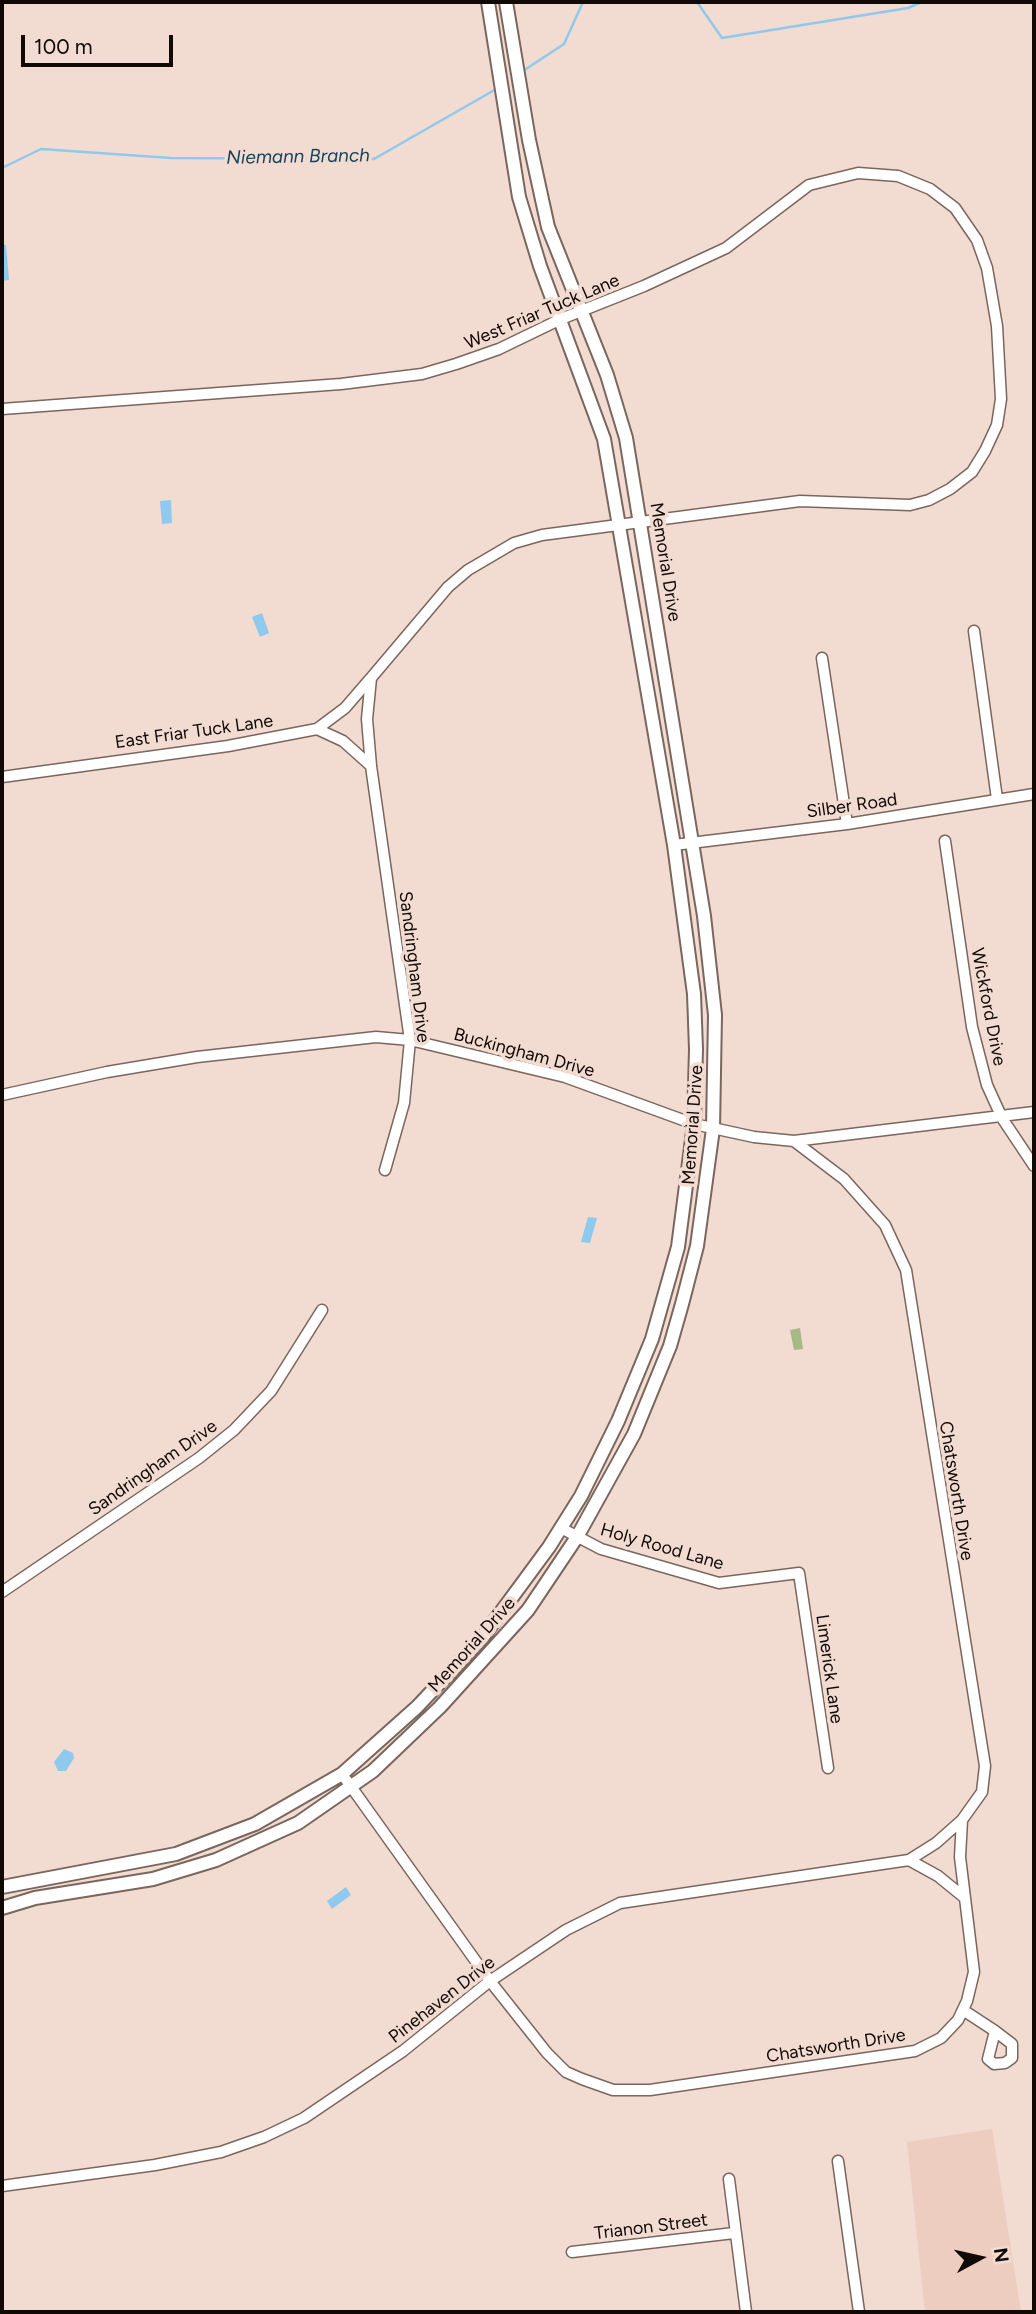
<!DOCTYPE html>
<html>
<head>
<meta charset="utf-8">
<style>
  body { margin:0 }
  #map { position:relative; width:1036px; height:2314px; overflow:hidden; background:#f2dbd0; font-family:Figtree,sans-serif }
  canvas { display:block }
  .frame { position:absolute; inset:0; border:4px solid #110906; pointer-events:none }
  .north { position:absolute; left:945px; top:2223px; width:70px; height:70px; -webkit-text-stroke:5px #f2dbd0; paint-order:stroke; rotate:82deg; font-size:19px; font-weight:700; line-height:28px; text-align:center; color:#110906 }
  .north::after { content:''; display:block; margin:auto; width:24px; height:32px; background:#110906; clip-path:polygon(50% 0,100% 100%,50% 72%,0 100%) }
  .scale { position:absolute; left:21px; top:35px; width:152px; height:32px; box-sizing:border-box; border:4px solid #110906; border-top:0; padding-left:9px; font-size:21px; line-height:24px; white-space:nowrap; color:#110906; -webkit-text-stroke:5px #f2dbd0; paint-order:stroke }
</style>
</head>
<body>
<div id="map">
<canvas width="1036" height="2314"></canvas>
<div class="frame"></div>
<div class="north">N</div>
<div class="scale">100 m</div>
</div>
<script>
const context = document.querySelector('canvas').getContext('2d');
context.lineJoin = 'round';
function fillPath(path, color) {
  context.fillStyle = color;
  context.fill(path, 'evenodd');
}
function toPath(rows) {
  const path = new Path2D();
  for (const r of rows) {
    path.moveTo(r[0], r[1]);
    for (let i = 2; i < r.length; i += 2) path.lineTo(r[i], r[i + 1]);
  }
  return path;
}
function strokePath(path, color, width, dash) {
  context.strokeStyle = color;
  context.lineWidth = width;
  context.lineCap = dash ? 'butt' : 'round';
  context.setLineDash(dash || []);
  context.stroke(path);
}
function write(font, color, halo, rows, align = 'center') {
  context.font = font + ' Figtree,sans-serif';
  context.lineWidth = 7;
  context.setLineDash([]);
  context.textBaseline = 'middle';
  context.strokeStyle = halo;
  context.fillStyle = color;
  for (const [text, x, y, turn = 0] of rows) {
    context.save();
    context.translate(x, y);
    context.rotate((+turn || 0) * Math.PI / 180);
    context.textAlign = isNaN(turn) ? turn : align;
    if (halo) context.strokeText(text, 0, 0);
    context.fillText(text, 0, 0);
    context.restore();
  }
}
const built = toPath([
  [992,2129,1021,2312,925,2312,907,2142]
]);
const green = toPath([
  [800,1328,803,1349,794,1350,790,1330]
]);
const water = toPath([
  [2,245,6,245,9,280,2,281],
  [171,500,172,523,162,524,160,501],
  [262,613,269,633,260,637,252,617],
  [588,1217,597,1218,590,1243,581,1242],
  [64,1749,73,1753,74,1758,66,1771,58,1771,54,1762],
  [346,1887,351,1895,332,1909,327,1901]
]);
const stream = toPath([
  [697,2,722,38,908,8,922,2],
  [523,71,564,44,583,2],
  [2,168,41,149,171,158,374,159,498,88]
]);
const minor = toPath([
  [2,409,341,384,422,374,456,364,499,349,561,319,644,286,726,248,809,185,858,173,898,176,930,189,955,208,977,240,987,268,997,326,1001,399,997,425,985,451,972,472,950,489,929,500,910,505,800,501,542,535,514,543,468,570,448,587,371,678,367,719,371,766,410,1040,404,1103,385,1170],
  [974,631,997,799],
  [822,658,847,824],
  [317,729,343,741,371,766],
  [2,777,228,746,317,729,345,708,370,679],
  [945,841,972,1027,987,1085,1002,1118,1034,1166],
  [674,845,847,824,1034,794],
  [2,1095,107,1072,197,1057,376,1037,410,1040,565,1077,694,1124,754,1137,794,1141,1034,1112],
  [561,1528,601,1549,719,1583,799,1573,828,1768],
  [2,1592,199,1458,234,1430,271,1391,322,1310],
  [342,1774,490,1981,547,2053,566,2072,582,2079,613,2090,650,2090,915,2051,941,2038,958,2020,967,2001,974,1972,960,1857,962,1820,982,1792,985,1766,906,1270,885,1225,844,1179,794,1141],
  [909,1860,938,1876,965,1898],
  [963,2010,995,2031,1012,2044,1012,2058,1005,2063,994,2064,988,2059,995,2031],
  [838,2161,859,2312],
  [729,2179,746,2312],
  [2,2186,155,2165,221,2152,264,2137,304,2118,403,2051,490,1981,566,1930,620,1903,909,1860,936,1843,962,1820],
  [572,2252,734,2233]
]);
const major = toPath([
  [2,1887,176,1854,255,1824,342,1774,417,1707,482,1638,549,1547,581,1496,618,1421,652,1339,678,1247,694,1124,696,1049,694,994,674,845,604,439,540,266,519,197,488,2],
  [2,1908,35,1898,153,1879,216,1860,298,1823,373,1771,440,1707,528,1610,577,1537,634,1434,670,1346,682,1304,697,1246,713,1129,715,1015,704,916,626,438,607,375,548,227,529,140,506,2]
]);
const streetNames = [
  ["West Friar Tuck Lane",542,312,-23],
  ["Memorial Drive",665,562,81],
  ["East Friar Tuck Lane",194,732,-8],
  ["Silber Road",852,806,-8],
  ["Sandringham Drive",414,967,83],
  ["Wickford Drive",988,1007,79],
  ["Buckingham Drive",524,1053,15],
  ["Memorial Drive",693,1125,-86],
  ["Sandringham Drive",153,1468,-35],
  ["Chatsworth Drive",956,1491,81],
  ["Holy Rood Lane",662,1547,16],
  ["Memorial Drive",472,1645,-48],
  ["Limerick Lane",829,1669,82],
  ["Pinehaven Drive",442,2000,-38],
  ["Chatsworth Drive",836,2046,-9],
  ["Trianon Street",651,2227,-7]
];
const waterNames = [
  ["Niemann Branch",298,157,-1]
];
fillPath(built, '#eccdbf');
fillPath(green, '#a6ba88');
fillPath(water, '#8fc9ed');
strokePath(stream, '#8fc9ed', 2.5);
strokePath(minor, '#7a665d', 13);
strokePath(major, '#7a665d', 16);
strokePath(minor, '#fff', 10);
strokePath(major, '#fff', 12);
write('18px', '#110906', '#f2dbd0', streetNames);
write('italic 19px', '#14435c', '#f2dbd0', waterNames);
</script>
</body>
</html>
